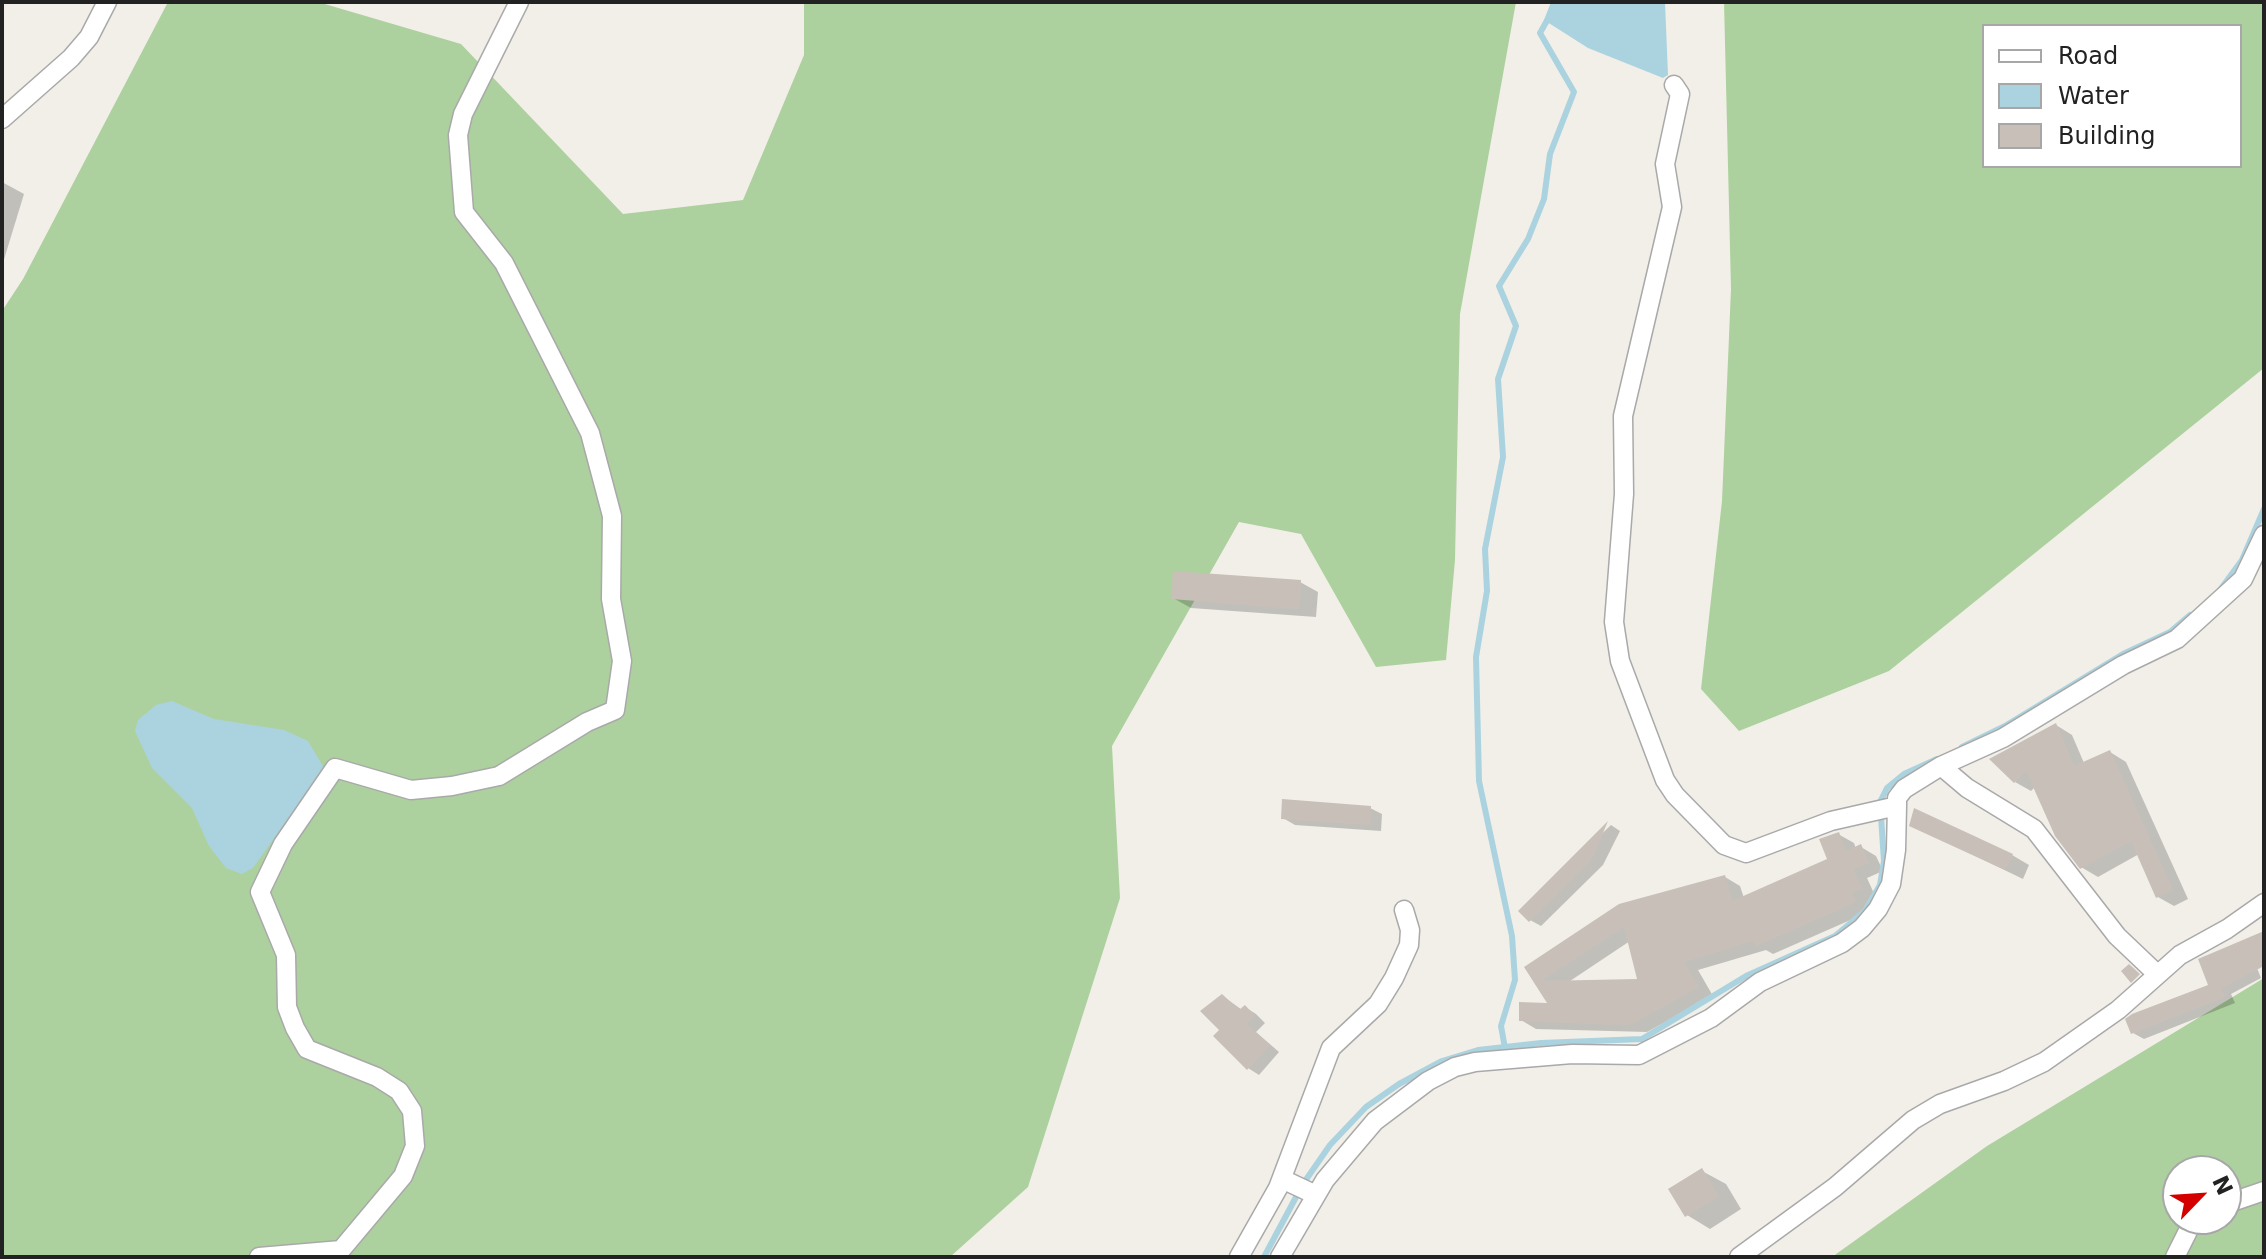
<!DOCTYPE html>
<html>
<head>
<meta charset="utf-8">
<style>
  body { margin:0 }
  #map { position:relative; width:2266px; height:1259px; overflow:hidden; background:#f2efe9; font-family:"DejaVu Sans",sans-serif }
  canvas { display:block }
  .frame { position:absolute; inset:0; border:4px solid #222; pointer-events:none }
  .legend { position:absolute; left:1982px; top:24px; width:260px; height:144px; box-sizing:border-box; background:#fff; border:2px solid #a7a7a7; margin:0; padding:10px 14px; list-style:none; font-size:24px; color:#222 }
  .legend li { display:flex; align-items:center; gap:16px; height:40px }
  .legend b { width:40px; border:2px solid #a7a7a7 }
  .north { position:absolute; left:2162px; top:1155px; width:80px; height:80px; box-sizing:border-box; background:#fff; border:2px solid #a7a7a7; border-radius:50%; rotate:65deg; font-size:22px; font-weight:700; line-height:32px; text-align:center; color:#222 }
  .north::after { content:''; display:block; margin:auto; width:28px; height:36px; background:#d40000; clip-path:polygon(50% 0,100% 100%,50% 72%,0 100%) }
</style>
</head>
<body>
<div id="map">
<canvas width="2266" height="1259"></canvas>
<div class="frame"></div>
<ul class="legend">
<li><b style="height:10px;background:#fff"></b>Road</li>
<li><b style="height:22px;background:#aad3df"></b>Water</li>
<li><b style="height:22px;background:#c7bfb8"></b>Building</li>
</ul>
<div class="north">N</div>
</div>
<script>
const context = document.querySelector('canvas').getContext('2d');
context.lineJoin = 'round';
function fillPath(path, color) {
  context.fillStyle = color;
  context.fill(path, 'evenodd');
}
function toPath(rows) {
  const path = new Path2D();
  for (const r of rows) {
    path.moveTo(r[0], r[1]);
    for (let i = 2; i < r.length; i += 2) path.lineTo(r[i], r[i + 1]);
  }
  return path;
}
function strokePath(path, color, width, dash) {
  context.strokeStyle = color;
  context.lineWidth = width;
  context.lineCap = dash ? 'butt' : 'round';
  context.setLineDash(dash || []);
  context.stroke(path);
}
const forest = toPath([
  [168,2,318,2,461,44,623,214,743,200,804,55,804,2,1516,2,1460,314,1455,560,1446,660,1376,667,1301,534,1239,522,1112,746,1120,898,1028,1187,950,1257,2,1257,2,311,23,279],
  [1724,2,2264,2,2264,368,1889,671,1739,731,1701,689,1722,501,1731,289],
  [1984,26,2240,26,2240,166,1984,166],
  [2264,978,2264,1257,1832,1257,1987,1146],
  [2178,1171,2226,1171,2226,1219,2178,1219]
]);
const water = toPath([
  [1551,2,1665,2,1668,75,1663,78,1588,48,1544,20],
  [172,701,214,719,284,730,308,741,324,768,253,868,242,874,226,868,209,846,192,808,152,768,135,731,138,720,156,705]
]);
const shadow = toPath([
  [2,182,24,194,2,266],
  [1300,582,1318,592,1316,617,1191,608,1173,598],
  [2056,725,2072,735,2084,763,2110,752,2126,762,2188,899,2174,906,2158,897,2139,854,2098,877,2081,867,2035,787,2031,791,2015,782],
  [1370,808,1382,814,1381,831,1295,825,1283,818],
  [1611,825,1620,831,1603,865,1541,926,1530,920,1521,911],
  [1911,825,2012,855,2029,865,2023,879],
  [1838,834,1854,843,1856,849,1861,847,1876,856,1883,871,1867,878,1876,898,1867,902,1871,911,1773,954,1766,950,1698,970,1713,996,1647,1032,1536,1029,1521,1020,1551,1005,1527,967,1725,877,1740,886,1744,898,1830,860],
  [1630,941,1640,980,1567,983],
  [2264,932,2264,964,2257,968,2261,978,2231,994,2235,1003,2144,1039,2133,1033,2211,986],
  [1223,996,1242,1010,1245,1007,1256,1014,1265,1023,1256,1032,1279,1052,1259,1075,1248,1068,1222,1030],
  [1702,1171,1726,1184,1741,1209,1710,1229,1687,1215]
]);
const stream = toPath([
  [2220,590,2242,560,2264,509],
  [1962,747,2005,726,2123,654,2170,632,2190,615],
  [1505,1048,1501,1026,1515,980,1512,936,1479,781,1476,657,1487,591,1485,549,1503,457,1498,379,1516,326,1499,286,1528,239,1544,199,1550,154,1574,92,1540,33,1549,17],
  [1264,1257,1303,1184,1330,1145,1366,1107,1399,1084,1442,1061,1478,1050,1541,1043,1642,1039,1746,976,1835,936,1865,911,1880,885,1884,861,1880,802,1887,788,1904,774,1937,759]
]);
const building = toPath([
  [1173,571,1301,580,1299,609,1171,599],
  [2056,723,2074,766,2110,750,2173,890,2156,898,2131,841,2080,869,2055,836,2026,771,2014,783,1989,759],
  [1282,799,1371,806,1370,825,1281,819],
  [1914,808,2013,854,2005,870,1909,826],
  [1608,821,1592,859,1529,922,1518,911],
  [1839,832,1846,851,1861,844,1869,863,1853,869,1862,889,1852,893,1856,902,1756,946,1753,941,1684,962,1699,987,1630,1025,1519,1021,1519,1002,1547,1003,1524,967,1619,904,1725,875,1732,901,1827,859,1819,839],
  [1624,927,1637,979,1541,981],
  [2264,931,2264,966,2221,988,2225,997,2131,1034,2125,1019,2132,1014,2208,985,2198,959],
  [2129,964,2140,974,2131,983,2121,971],
  [1222,994,1239,1010,1245,1005,1255,1016,1246,1024,1270,1045,1247,1070,1213,1036,1219,1030,1200,1011],
  [1702,1168,1719,1196,1685,1217,1668,1189]
]);
const minor = toPath([
  [1674,85,1680,94,1665,164,1672,207,1623,416,1624,494,1614,622,1620,661,1665,780,1675,795,1724,845,1746,853,1831,821,1897,806,1897,798,1904,789,1941,766,2003,738,2123,665,2177,639,2243,579,2264,535],
  [2,119,71,58,89,37,107,2],
  [1941,766,1967,788,2034,829,2117,936,2157,974],
  [1282,1179,1316,1195],
  [2226,1204,2264,1191],
  [259,1257,341,1250,403,1176,415,1146,412,1111,399,1091,377,1077,307,1049,295,1028,287,1007,286,955,260,892,283,844,335,768,411,790,452,786,499,776,587,722,615,710,622,661,611,599,612,516,590,433,504,263,464,212,458,135,463,114,519,2],
  [1239,1257,1278,1188,1331,1048,1378,1004,1394,978,1409,945,1410,930,1404,910],
  [1280,1257,1325,1180,1358,1141,1375,1121,1428,1081,1455,1067,1475,1062,1572,1054,1639,1055,1711,1018,1760,982,1842,943,1862,928,1878,909,1891,884,1896,850,1897,806],
  [1739,1257,1835,1187,1913,1120,1940,1104,2004,1081,2044,1062,2118,1010,2180,955,2227,929,2264,903],
  [2175,1257,2189,1229,2200,1219]
]);
fillPath(forest, '#add19e');
fillPath(water, '#aad3df');
fillPath(shadow, '#0003');
strokePath(stream, '#aad3df', 6);
fillPath(building, '#c7bfb8');
strokePath(minor, '#a9a9a9', 21);
strokePath(minor, '#fff', 18);
</script>
</body>
</html>
